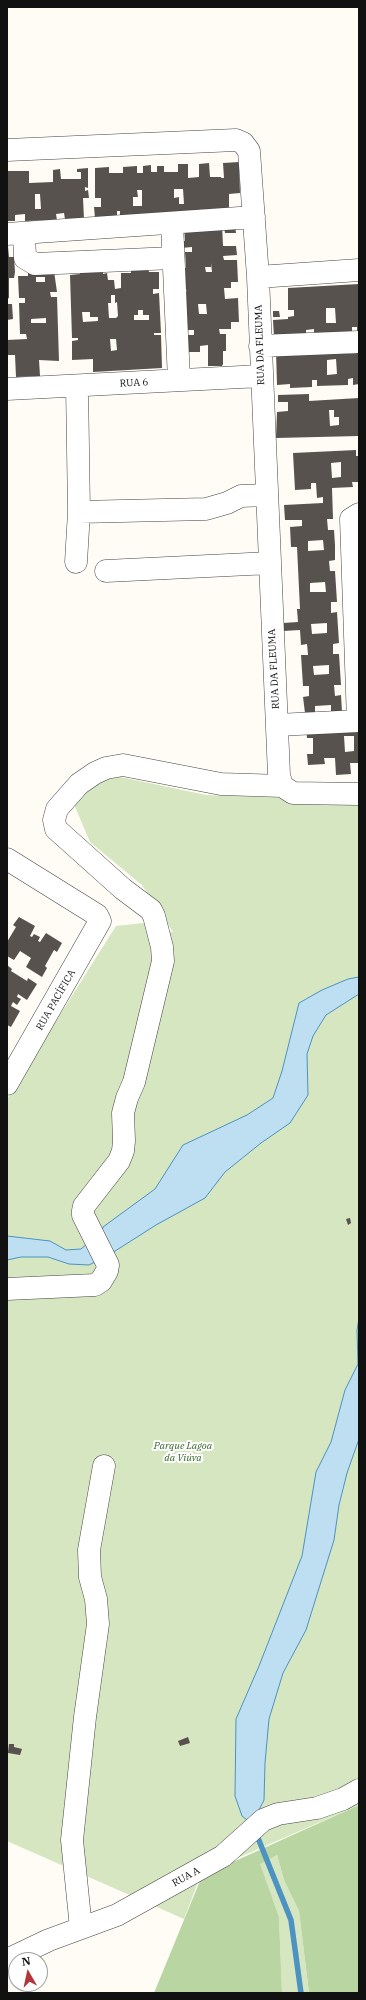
<!DOCTYPE html>
<html>
<head>
<meta charset="utf-8">
<style>
  body { margin:0 }
  #map { position:relative; width:366px; height:2000px; overflow:hidden; background:#fefcf5; font-family:"IBM Plex Serif",serif }
  canvas { display:block }
  .frame { position:absolute; inset:0; border:8px solid #111; pointer-events:none }
  .north { position:absolute; left:8px; top:1952px; width:40px; height:40px; box-sizing:border-box; background:#fff; border:1px solid #a0a0a0; border-radius:50%; rotate:351deg; font-size:11px; font-weight:700; line-height:16px; text-align:center; color:#111 }
  .north::after { content:''; display:block; margin:auto; width:14px; height:18px; background:#b4353c; clip-path:polygon(50% 0,100% 100%,50% 72%,0 100%) }
</style>
</head>
<body>
<div id="map">
<canvas width="366" height="2000"></canvas>
<div class="frame"></div>
<div class="north">N</div>
</div>
<script>
const context = document.querySelector('canvas').getContext('2d');
context.lineJoin = 'round';
function fillPath(path, color) {
  context.fillStyle = color;
  context.fill(path, 'evenodd');
}
function toPath(rows) {
  const path = new Path2D();
  for (const r of rows) {
    path.moveTo(r[0], r[1]);
    for (let i = 2; i < r.length; i += 2) path.lineTo(r[i], r[i + 1]);
  }
  return path;
}
function strokePath(path, color, width, dash) {
  context.strokeStyle = color;
  context.lineWidth = width;
  context.lineCap = dash ? 'butt' : 'round';
  context.setLineDash(dash || []);
  context.stroke(path);
}
function write(font, color, halo, rows, align = 'center') {
  context.font = font + ' "IBM Plex Serif",serif';
  context.lineWidth = 4;
  context.setLineDash([]);
  context.textBaseline = 'middle';
  context.strokeStyle = halo;
  context.fillStyle = color;
  for (const [text, x, y, turn = 0] of rows) {
    context.save();
    context.translate(x, y);
    context.rotate((+turn || 0) * Math.PI / 180);
    context.textAlign = isNaN(turn) ? turn : align;
    if (halo) context.strokeText(text, 0, 0);
    context.fillText(text, 0, 0);
    context.restore();
  }
}
const green = toPath([
  [111,775,206,795,359,800,359,1805,201,1874,184,1919,7,1841,7,1099,116,926,143,923,173,932,142,885,90,842,70,795],
  [277,1855,284,1880,299,1911,309,1993,282,1993,279,1917,259,1864]
]);
const forest = toPath([
  [359,1805,359,1993,309,1993,299,1911,284,1880,277,1855,260,1864,279,1917,282,1993,154,1993,202,1876]
]);
const water = toPath([
  [359,977,359,994,326,1015,313,1036,307,1054,308,1095,290,1123,261,1143,225,1172,205,1198,156,1225,112,1253,101,1234,103,1227,155,1189,183,1145,247,1115,273,1098,282,1071,299,1003,322,990,348,979,359,977],
  [7,1236,50,1241,66,1250,81,1249,89,1242,99,1260,89,1265,69,1264,48,1257,21,1257,7,1260,7,1236],
  [359,1318,359,1439,347,1473,339,1505,334,1540,306,1630,283,1673,269,1719,265,1763,264,1800,252,1824,242,1816,235,1796,236,1719,259,1666,302,1556,316,1472,331,1442,345,1390,358,1364,357,1330,359,1318]
]);
const stream = toPath([
  [256,1833,291,1920,301,1993]
]);
const building = toPath([
  [239,162,240,193,229,194,229,213,205,215,205,209,200,209,200,215,120,222,120,211,117,211,117,218,95,218,94,207,101,207,101,198,95,198,95,168,109,167,109,173,123,173,123,167,137,166,137,173,143,173,143,166,151,165,151,172,157,172,157,166,164,166,164,172,178,172,178,164,188,164,188,178,199,177,199,164,209,163,210,177,221,177,221,178,224,178,223,163],
  [174,189,183,189,184,204,179,204,179,197,174,198],
  [137,190,142,190,142,206,133,206,133,197,138,197],
  [88,168,88,188,85,187,85,191,88,190,89,198,83,198,84,219,65,219,64,213,56,214,57,220,25,221,25,214,15,215,15,221,7,221,7,171,29,171,29,183,53,182,53,170,60,169,61,179,81,179,81,172,77,172,77,169],
  [35,194,40,194,41,209,35,209],
  [222,224,223,246,236,246,237,255,223,256,224,260,237,260,238,282,231,282,231,288,224,288,225,299,238,298,239,322,231,322,231,329,219,329,220,334,226,334,226,351,223,351,223,364,222,366,208,366,208,345,200,346,200,352,188,352,188,335,194,335,194,330,186,330,184,292,187,291,186,289,183,289,183,268,186,268,185,252,192,252,192,247,181,248,181,241,185,241,184,225],
  [211,263,212,272,206,272,205,267,211,267],
  [198,304,206,304,207,314,199,314],
  [235,225,236,233,225,233,224,226],
  [7,236,9,257,14,257,15,272,14,278,9,278,9,298,7,299],
  [148,269,149,272,159,272,159,289,153,289,153,294,159,293,161,333,154,333,154,335,161,335,162,368,93,372,93,359,72,360,72,341,78,340,78,338,72,338,70,275,80,274,80,271,103,270,103,274,107,273,108,280,114,280,115,289,121,288,121,273,131,273,131,270],
  [111,295,115,295,115,303,117,302,118,316,116,318,109,318,108,303,111,303],
  [138,310,143,310,143,315,149,315,149,320,134,320,134,315,138,315],
  [82,312,90,312,90,317,98,317,98,321,83,322],
  [110,339,116,339,117,350,111,351],
  [54,271,57,292,50,292,51,297,57,297,59,361,39,360,40,376,16,377,15,355,7,355,7,340,27,339,26,334,20,334,19,303,25,303,25,298,19,298,18,276,28,276,28,272],
  [36,277,45,277,45,282,36,282],
  [46,318,46,323,31,323,31,319],
  [359,284,359,333,357,333,357,327,352,327,352,333,314,335,314,329,306,330,306,336,274,337,273,320,288,319,288,317,294,316,294,310,288,310,288,288],
  [326,308,335,308,336,323,326,323],
  [7,304,12,304,13,319,7,320],
  [273,311,279,311,280,317,273,317],
  [357,347,359,347,359,384,353,385,353,378,348,379,348,385,317,386,317,380,312,380,312,387,290,388,290,384,277,385,276,351,305,350,305,355,311,355,310,349,350,348,350,354,357,353],
  [336,359,337,374,327,375,327,360],
  [309,394,309,401,359,398,359,436,276,438,277,412,288,411,288,402,278,402,278,395],
  [329,410,334,410,334,417,339,417,339,425,330,426],
  [356,450,356,456,359,456,359,482,352,482,353,487,332,488,333,519,327,519,328,530,334,530,335,545,335,560,329,561,330,571,335,571,337,602,331,602,331,613,337,612,339,643,333,644,333,654,339,654,341,685,334,685,335,696,341,695,342,712,331,712,331,705,315,706,315,713,305,713,303,697,309,696,309,686,303,686,301,655,308,655,307,644,301,645,300,630,283,631,283,623,298,622,297,609,300,609,297,547,291,547,290,527,302,526,302,520,285,520,284,505,323,503,323,497,317,498,316,483,311,483,311,489,295,490,293,453],
  [341,462,341,477,332,478,331,463],
  [323,540,324,550,308,551,308,541],
  [325,582,326,592,310,592,310,583],
  [327,623,327,633,312,634,311,624],
  [329,665,329,674,314,675,313,666],
  [359,725,359,763,350,763,351,774,336,775,335,758,324,758,325,764,308,765,307,754,313,754,313,738,307,738,306,727],
  [344,736,354,736,354,751,345,752],
  [19,917,35,926,30,936,32,937,34,934,40,937,38,941,40,942,46,933,62,943,57,952,54,950,45,966,47,968,42,977,26,967,31,958,20,951,14,960,7,956,7,942,16,927,13,925],
  [7,965,12,969,11,971,27,981,28,978,37,984,27,1000,18,994,17,997,21,999,17,1005,13,1002,11,1006,20,1011,11,1027,7,1025],
  [350,1218,351,1223,348,1225,346,1219],
  [188,1737,190,1743,180,1746,178,1741],
  [9,1744,14,1744,14,1747,22,1749,20,1755,8,1753]
]);
const minor = toPath([
  [7,150,236,140,243,143,249,151,258,277,279,775,282,786,293,793,359,794],
  [172,223,179,380],
  [24,233,25,258,35,264,173,258],
  [7,234,254,217],
  [258,277,359,270],
  [260,346,359,342],
  [7,389,261,376],
  [79,512,206,509,227,503,241,496,266,495],
  [76,562,79,512,77,386],
  [106,571,270,563],
  [358,721,351,519,359,514],
  [277,725,359,721],
  [7,859,97,915,100,921,7,1084],
  [7,1289,95,1285,101,1281,107,1271,108,1265,83,1215,83,1211,84,1206,119,1161,123,1151,124,1141,123,1113,127,1098,134,1082,163,961,162,947,154,916,151,910,123,889,56,829,54,820,57,809,79,784,95,773,106,768,123,765,221,784,282,786],
  [81,1928,72,1840,85,1717,98,1624,96,1599,90,1577,89,1550,104,1466],
  [7,1960,49,1940,117,1915,223,1856,263,1820,278,1814,317,1808,343,1799,359,1790]
]);
const streetNames = [
  ["RUA DA FLEUMA",260,345,-92],
  ["RUA 6",134,383,-3],
  ["RUA DA FLEUMA",274,669,-93],
  ["RUA PACÍFICA",56,1000,-60],
  ["RUA A",186,1877,-29]
];
const parkNames = [
  ["Parque Lagoa",183,1446],
  ["da Viúva",183,1458]
];
fillPath(green, '#d5e6c1');
fillPath(forest, '#b9d6a2');
fillPath(water, '#bedef1');
strokePath(water, '#4c93c1', 1);
strokePath(stream, '#4c93c1', 5.5);
fillPath(building, '#58524e');
strokePath(minor, '#444', 23);
strokePath(minor, '#fff', 22);
write('10px', '#111', '#fff', streetNames);
write('italic 10px', '#336326', '#fff', parkNames);
</script>
</body>
</html>
